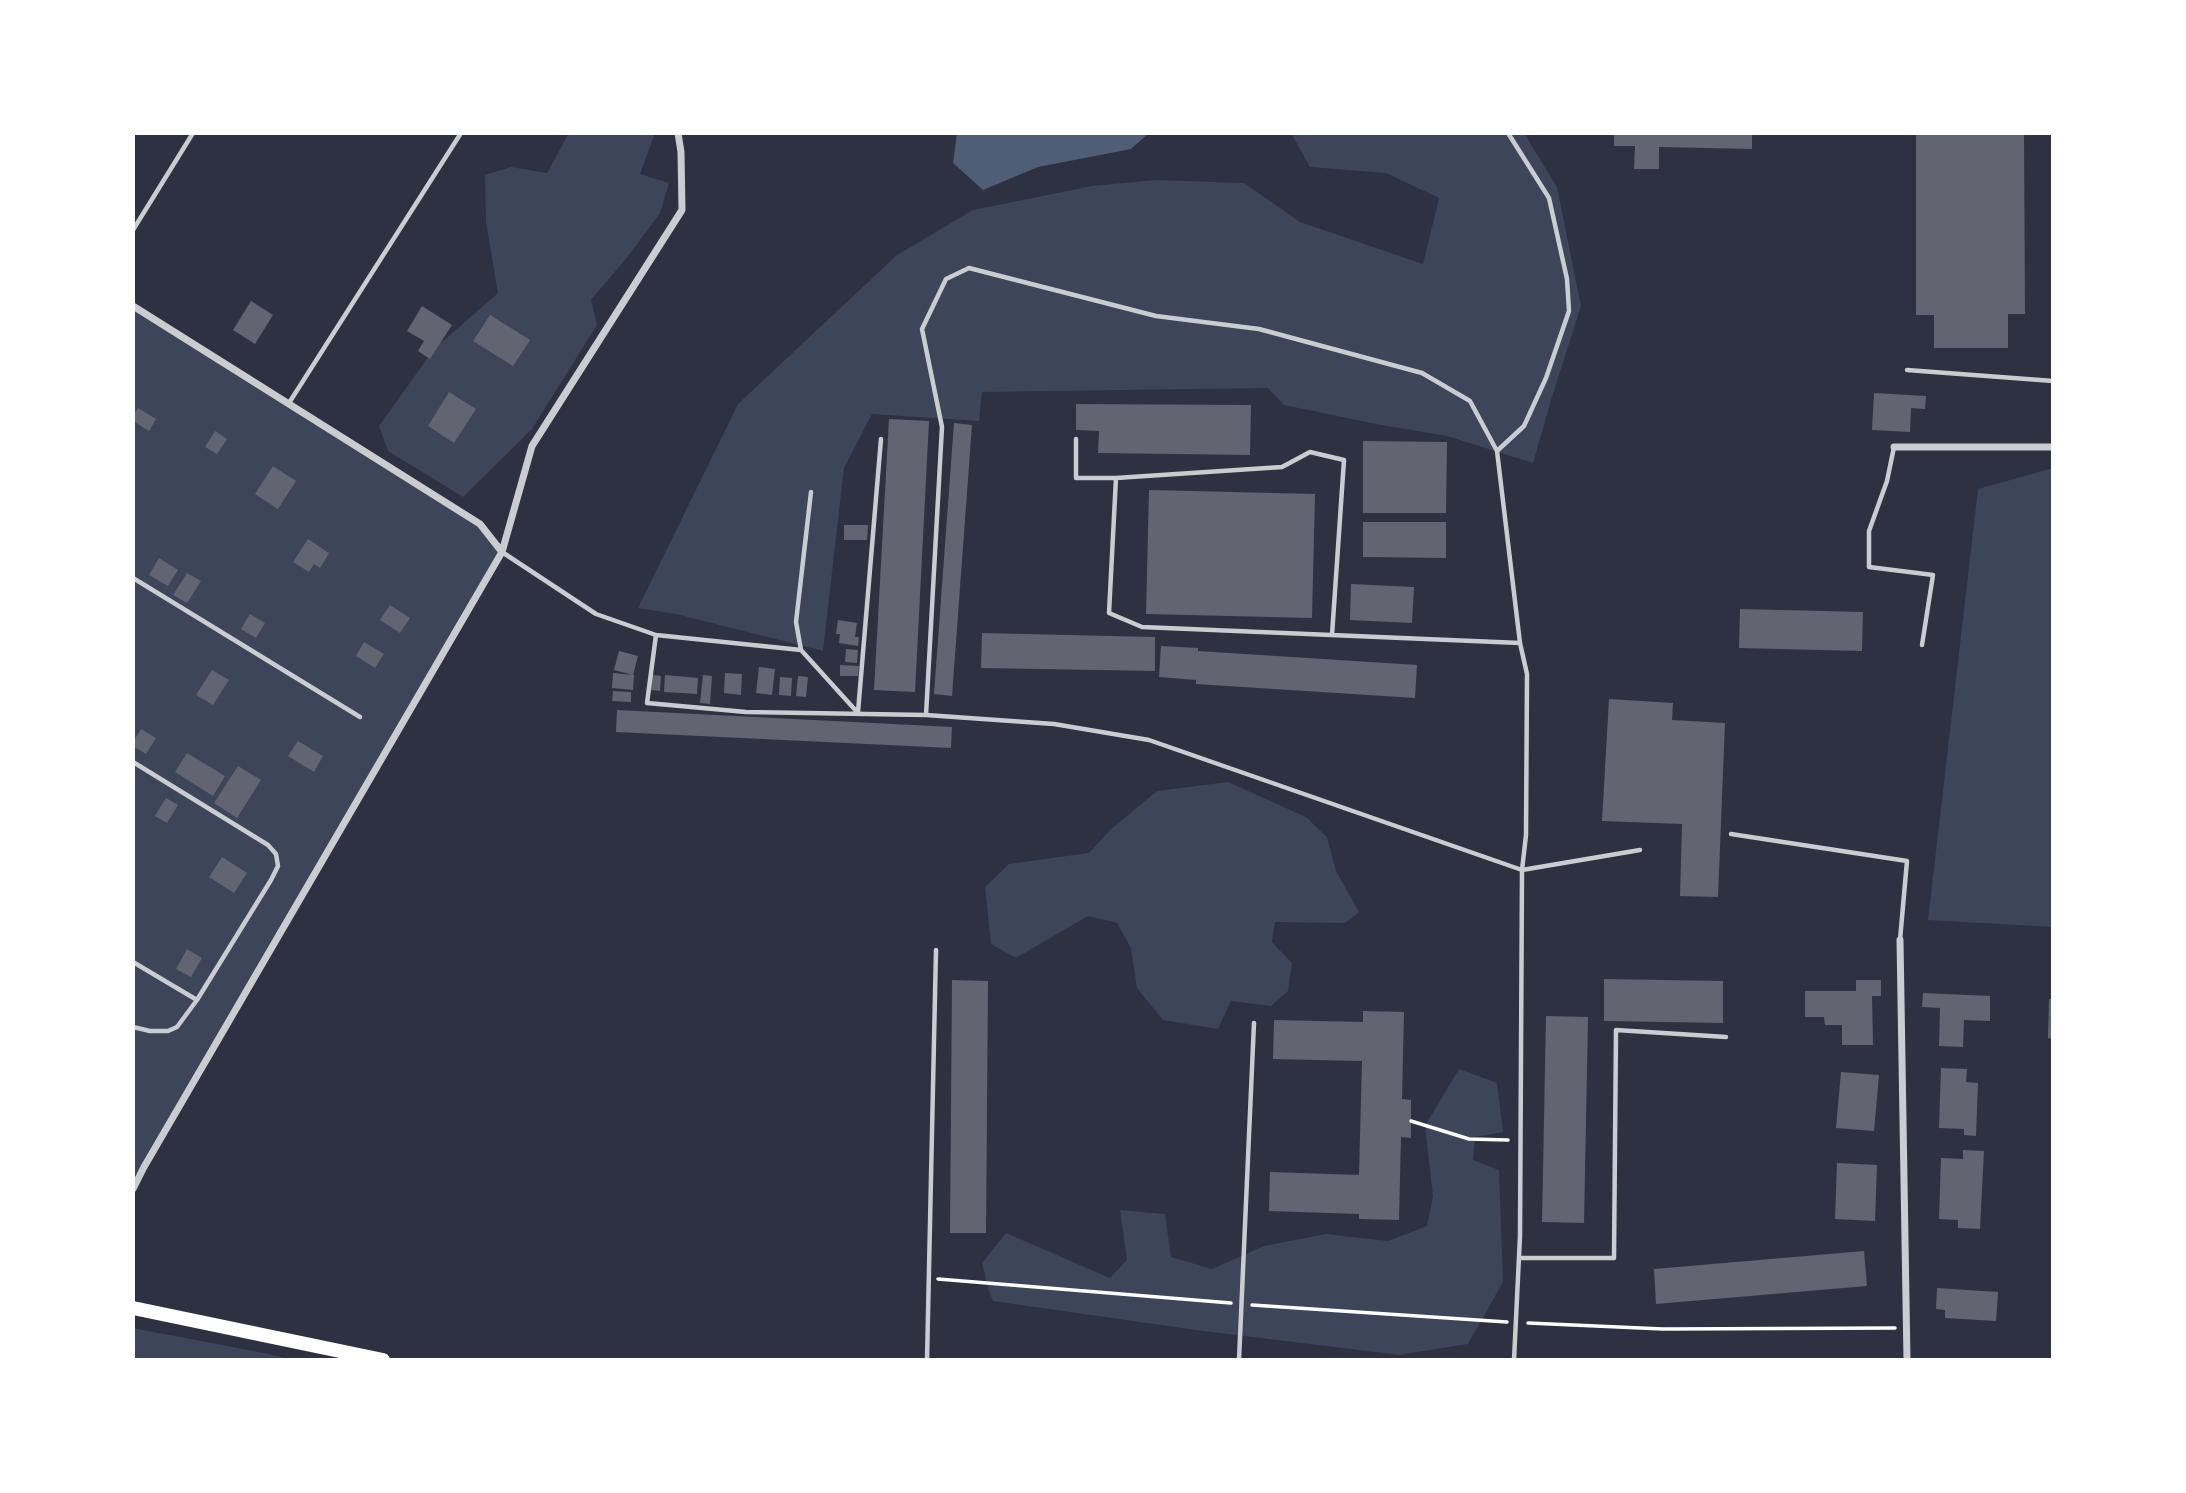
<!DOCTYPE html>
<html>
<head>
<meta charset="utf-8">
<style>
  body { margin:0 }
  #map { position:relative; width:2186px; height:1493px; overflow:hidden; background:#2d3142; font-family:Inter,sans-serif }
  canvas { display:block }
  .frame { position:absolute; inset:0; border:135px solid #fff; pointer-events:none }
</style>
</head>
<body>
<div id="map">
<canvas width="2186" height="1493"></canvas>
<div class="frame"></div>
</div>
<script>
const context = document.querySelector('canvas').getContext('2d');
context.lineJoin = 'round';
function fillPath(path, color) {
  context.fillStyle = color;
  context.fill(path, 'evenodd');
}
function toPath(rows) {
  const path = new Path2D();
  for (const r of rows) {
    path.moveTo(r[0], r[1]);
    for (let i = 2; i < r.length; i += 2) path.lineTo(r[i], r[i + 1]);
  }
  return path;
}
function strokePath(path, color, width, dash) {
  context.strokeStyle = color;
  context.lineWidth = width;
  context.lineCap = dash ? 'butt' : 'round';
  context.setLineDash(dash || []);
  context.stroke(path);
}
const green = toPath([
  [569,133,655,133,640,174,669,183,660,213,629,255,591,300,597,325,532,429,463,497,388,451,379,426,434,349,498,293,486,222,485,175,511,167,547,173],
  [1291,133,1524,133,1557,187,1581,306,1552,397,1533,463,1447,436,1376,424,1284,405,1268,388,982,392,979,421,872,414,844,468,823,651,676,614,638,608,738,404,897,255,973,210,1092,186,1155,180,1244,183,1300,222,1423,264,1439,198,1386,173,1310,167],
  [133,306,480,524,502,552,144,1167,133,1178],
  [2053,468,2053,927,1928,920,1978,489],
  [1228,782,1306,817,1327,837,1336,871,1359,912,1345,923,1275,922,1272,942,1292,963,1288,991,1271,1006,1231,1001,1218,1029,1163,1020,1137,988,1131,948,1117,923,1088,916,1016,958,991,944,985,887,1009,864,1089,853,1110,830,1157,791],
  [1459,1069,1497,1083,1503,1132,1475,1137,1473,1160,1499,1170,1503,1282,1468,1344,1399,1355,1196,1330,993,1301,988,1289,982,1263,1006,1233,1110,1278,1127,1260,1120,1210,1165,1214,1171,1257,1212,1269,1264,1246,1326,1234,1388,1241,1427,1226,1433,1196,1425,1126],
  [133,1328,269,1354,292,1360,133,1360]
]);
const water = toPath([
  [957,133,1149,133,1131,149,1038,167,983,190,953,163]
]);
const building = toPath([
  [1614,133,1752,133,1752,149,1659,147,1659,169,1634,169,1635,146,1614,146],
  [1916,133,2024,133,2025,314,2008,314,2008,348,1934,348,1934,315,1916,315],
  [251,301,273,315,255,344,233,330],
  [422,306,452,325,430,359,418,351,424,341,407,331],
  [490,315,530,340,513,366,473,341],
  [449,392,476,409,454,443,428,426],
  [1874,393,1926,396,1925,409,1911,408,1910,432,1872,430],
  [1076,404,1251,405,1250,455,1098,453,1099,431,1076,430],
  [138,408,156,419,149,431,133,421,133,416],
  [889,419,929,421,915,692,874,690],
  [954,423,972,425,952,696,934,694],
  [215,431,227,439,217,454,205,447],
  [1363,441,1447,442,1446,513,1363,513],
  [273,466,296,481,278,509,255,494],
  [1149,490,1315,494,1312,618,1146,614],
  [1363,522,1446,522,1446,558,1363,557],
  [844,525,868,525,867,540,844,540],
  [308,539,329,553,320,568,314,564,309,572,293,562],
  [159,558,178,570,168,586,149,575],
  [187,573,201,581,187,603,173,595],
  [1351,584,1414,587,1412,623,1350,620],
  [390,605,410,618,400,633,380,620],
  [1740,609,1863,612,1862,651,1739,648],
  [250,614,265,623,256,638,241,629],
  [838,620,857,623,855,637,859,637,858,646,839,643,840,634,836,634],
  [982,633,1155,637,1155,671,981,668],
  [364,642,384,654,375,668,356,656],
  [1161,646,1198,648,1198,651,1417,665,1415,698,1196,684,1196,680,1159,677],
  [846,649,858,650,857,663,845,662],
  [619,651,638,656,633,675,614,670],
  [840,665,859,666,858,676,840,676],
  [759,667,775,669,772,695,756,693],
  [212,670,229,680,213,705,196,695],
  [613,673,634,675,633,690,612,688],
  [725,673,742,674,741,695,724,693],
  [652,675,661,676,660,691,651,690],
  [665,675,698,678,697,694,664,692],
  [703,675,712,676,710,704,700,703],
  [798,676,808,677,806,697,796,696],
  [780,677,792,678,791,696,779,695],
  [613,691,631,692,631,702,612,701],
  [1609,699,1673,703,1672,720,1725,723,1718,897,1680,896,1682,824,1602,821],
  [617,710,952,727,951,748,616,732],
  [141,729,156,738,146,754,133,746,133,742],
  [298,741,323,756,314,772,288,756],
  [187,753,225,776,213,796,175,772],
  [238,766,261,780,237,818,214,803],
  [166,798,178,805,167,823,155,816],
  [222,857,247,873,234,893,209,877],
  [187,949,202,958,191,977,176,969],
  [1604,979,1723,981,1723,1023,1604,1021],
  [952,980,988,981,986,1233,950,1233],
  [1856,980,1881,980,1881,996,1872,996,1873,1045,1842,1045,1842,1025,1825,1025,1824,1017,1805,1017,1805,991,1856,991],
  [1923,993,1990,996,1990,1021,1964,1020,1963,1047,1939,1046,1940,1008,1922,1007],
  [2049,999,2053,999,2053,1039,2048,1038],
  [1363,1011,1404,1012,1402,1099,1411,1100,1411,1138,1401,1137,1399,1220,1359,1219,1359,1214,1269,1211,1270,1172,1359,1175,1362,1061,1273,1059,1274,1020,1363,1022],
  [1546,1016,1588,1017,1584,1223,1542,1222],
  [1941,1068,1967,1069,1966,1082,1978,1083,1976,1136,1964,1135,1964,1129,1939,1128],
  [1841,1072,1879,1075,1874,1131,1836,1128],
  [1963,1150,1984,1151,1980,1229,1958,1228,1958,1220,1939,1219,1941,1158,1963,1159],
  [1837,1163,1877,1165,1875,1221,1835,1219],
  [1864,1251,1867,1286,1656,1304,1654,1269],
  [1937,1288,1998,1292,1996,1321,1945,1318,1945,1310,1936,1309]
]);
const path = toPath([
  [1411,1121,1469,1139,1508,1140],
  [938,1279,1231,1303],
  [1252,1305,1507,1322],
  [1528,1323,1663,1329,1895,1328]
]);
const service = toPath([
  [133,230,193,133],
  [1907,370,2053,381],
  [289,403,461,133],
  [1076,439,1076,478,1116,478,1109,613,1142,627,1520,643,1527,674,1526,835,1522,870,1520,1236,1514,1360],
  [1894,447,1887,481,1869,531,1869,567,1933,575,1922,645],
  [1497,451,1524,426,1546,378,1569,311,1567,279,1549,198,1508,133],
  [1116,478,1282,467,1310,452,1344,460,1332,635],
  [502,552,596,614,656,635,801,650,858,713],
  [133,578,360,717],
  [656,635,647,703,746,712,926,715,1054,724,1149,740,1522,870,1640,850],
  [801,650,796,622,811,492],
  [858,712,881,439],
  [926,715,942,427,922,329,946,279,969,268,1156,316,1259,329,1422,373,1470,401,1497,451,1520,643],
  [133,762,268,845,276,854,278,866,271,880,197,1000,133,962],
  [1731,834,1907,861,1900,940],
  [133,1027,150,1031,168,1031,177,1027,197,1000],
  [1519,1258,1614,1258,1616,1030,1726,1037],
  [927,1360,936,950],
  [1239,1360,1254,1023]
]);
const minor = toPath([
  [133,306,480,524,502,552],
  [1894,447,2053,447],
  [1900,940,1907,1360],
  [133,1189,144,1167,502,552,532,446,682,210,681,152,678,133]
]);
const primary = toPath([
  [133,1308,383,1360]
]);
fillPath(green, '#3c4559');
fillPath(water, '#4f5d75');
fillPath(building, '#626471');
strokePath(path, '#fff', 3.5);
strokePath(service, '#caccd0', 4.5);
strokePath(minor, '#caccd0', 7);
strokePath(primary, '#fff', 14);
</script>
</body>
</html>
